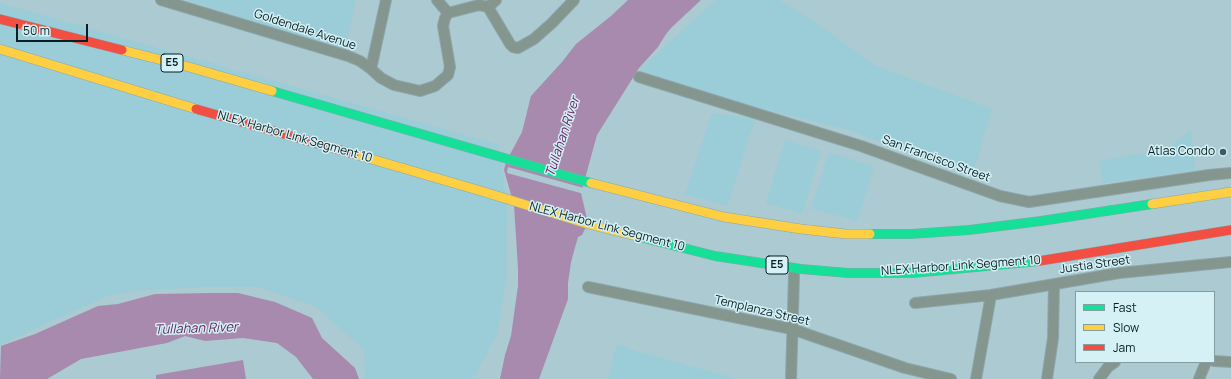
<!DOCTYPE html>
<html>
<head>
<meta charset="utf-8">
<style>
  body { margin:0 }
  #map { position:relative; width:1231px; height:379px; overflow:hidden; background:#abcad1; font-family:Manrope,sans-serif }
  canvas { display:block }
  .legend { position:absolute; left:1075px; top:291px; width:140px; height:72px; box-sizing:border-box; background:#d5f1f6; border:1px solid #839da1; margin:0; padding:5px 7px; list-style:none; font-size:12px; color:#071e22 }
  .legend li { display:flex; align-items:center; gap:8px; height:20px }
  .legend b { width:20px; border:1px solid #839da1 }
  .scale { position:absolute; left:16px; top:24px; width:72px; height:18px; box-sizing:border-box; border:2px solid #071e22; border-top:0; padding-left:5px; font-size:12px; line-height:14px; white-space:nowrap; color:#071e22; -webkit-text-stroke:3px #d5f1f6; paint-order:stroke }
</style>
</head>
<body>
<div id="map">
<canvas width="1231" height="379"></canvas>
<ul class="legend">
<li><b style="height:5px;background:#16e098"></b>Fast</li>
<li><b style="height:5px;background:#ffcf43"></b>Slow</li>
<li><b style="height:5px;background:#f24e42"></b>Jam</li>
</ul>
<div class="scale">50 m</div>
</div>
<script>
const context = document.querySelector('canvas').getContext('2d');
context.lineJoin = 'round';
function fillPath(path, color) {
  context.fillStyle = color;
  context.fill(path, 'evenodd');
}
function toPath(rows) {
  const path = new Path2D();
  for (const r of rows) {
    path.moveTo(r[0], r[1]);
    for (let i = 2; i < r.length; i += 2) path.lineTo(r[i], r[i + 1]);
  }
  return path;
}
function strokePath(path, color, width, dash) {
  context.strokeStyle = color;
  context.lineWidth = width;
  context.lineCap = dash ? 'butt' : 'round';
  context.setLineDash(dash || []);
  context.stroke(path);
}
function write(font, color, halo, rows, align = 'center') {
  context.font = font + ' Manrope,sans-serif';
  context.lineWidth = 3;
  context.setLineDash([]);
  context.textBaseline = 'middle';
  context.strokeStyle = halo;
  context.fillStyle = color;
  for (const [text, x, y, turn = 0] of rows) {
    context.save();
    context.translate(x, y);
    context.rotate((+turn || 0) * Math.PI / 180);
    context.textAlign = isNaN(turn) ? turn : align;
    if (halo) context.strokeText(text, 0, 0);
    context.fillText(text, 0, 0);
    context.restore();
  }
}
const built = toPath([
  [186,0,356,0,345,50],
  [716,0,779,0,813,21,876,66,992,109,972,176,846,129,742,104,639,70],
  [0,3,499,145,507,208,506,281,497,335,473,379,365,379,364,350,317,307,259,287,200,287,132,291,105,297,60,317,0,345],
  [712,113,755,119,727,206,685,194],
  [1191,129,1195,170,1103,183,1099,161,1169,149],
  [785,140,821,151,802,214,766,203],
  [829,152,874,167,857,221,811,208],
  [617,344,643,353,737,379,608,379]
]);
const water = toPath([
  [628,0,701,0,672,27,666,34,658,47,639,68,597,135,581,193,588,223,582,235,578,237,571,262,568,283,568,299,539,379,500,379,505,355,511,336,518,286,518,268,514,205,504,170,506,162,522,132,531,96,562,62,576,44,611,16],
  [211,293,238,293,275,302,312,318,322,338,355,368,359,379,313,379,296,357,277,343,243,338,205,341,185,336,167,343,81,359,47,379,0,379,1,346,35,334,98,306,118,304,155,294],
  [243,360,246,379,156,379,156,375]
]);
const pier = toPath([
  [508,167,584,188,584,194,507,173]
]);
const street = toPath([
  [161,0,348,56,360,61,371,69,381,78,394,85,420,91,435,86,448,75,450,67,443,26,445,18,448,13,479,5,488,7,510,44,513,47,518,48,534,39,552,23,574,0],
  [437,0,448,13],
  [488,7,496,0],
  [371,69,386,0],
  [639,77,861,146,1000,196,1029,202,1209,175,1231,173],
  [588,287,792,329,905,368,951,379],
  [915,303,991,295,1119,273,1231,262],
  [1214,361,1231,362],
  [791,379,794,275],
  [976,379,991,295],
  [1047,379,1053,338,1054,284],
  [1099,379,1108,367,1115,362],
  [1199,379,1206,362]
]);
const fast = toPath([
  [272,91,591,183],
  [870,234,911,234,969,230,1041,221,1152,204],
  [640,237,715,256,801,269,848,273,913,273,1039,261]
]);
const slow = toPath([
  [0,49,196,109],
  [122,50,189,67,272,91],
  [354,154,481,191,588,224,640,237],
  [591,183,724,217,801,229,846,234,870,234],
  [1152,204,1231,192]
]);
const jam = toPath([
  [0,19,122,50],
  [196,109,354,154],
  [1039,261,1231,230]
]);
const markers = [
  [1223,152,4,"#405a5f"]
];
const shields = [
  [172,63,22],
  [777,265,22]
];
const shieldNames = [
  ["E5",172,63],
  ["E5",777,265]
];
const streetNames = [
  ["Goldendale Avenue",305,30,18],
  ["NLEX Harbor Link Segment 10",295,137,16],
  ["San Francisco Street",936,159,20],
  ["NLEX Harbor Link Segment 10",607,227,15],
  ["Justia Street",1095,265,-8],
  ["NLEX Harbor Link Segment 10",961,266,-4],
  ["Templanza Street",762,311,13]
];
const poiNames = [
  ["Atlas Condo",1215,152]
];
const waterNames = [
  ["Tullahan River",563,137,-72],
  ["Tullahan River",196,329,-2]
];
fillPath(built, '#9acdd8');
fillPath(water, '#a78aae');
fillPath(pier, '#abcad1');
strokePath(street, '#8da6ab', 12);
strokePath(fast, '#8da6ab', 10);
strokePath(slow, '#8da6ab', 10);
strokePath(jam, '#8da6ab', 10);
strokePath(street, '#84968d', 10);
strokePath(fast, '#16e098', 9);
strokePath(slow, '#ffcf43', 9);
strokePath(jam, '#f24e42', 9);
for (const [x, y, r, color] of markers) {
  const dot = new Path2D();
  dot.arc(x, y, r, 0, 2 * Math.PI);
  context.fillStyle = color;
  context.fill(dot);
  strokePath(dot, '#d5f1f6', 1.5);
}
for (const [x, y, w] of shields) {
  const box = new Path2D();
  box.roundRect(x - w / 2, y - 9, w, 18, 3);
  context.fillStyle = '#d5f1f6';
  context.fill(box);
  strokePath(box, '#071e22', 1);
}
write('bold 11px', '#071e22', null, shieldNames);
write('12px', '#071e22', '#d5f1f6', streetNames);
write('12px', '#071e22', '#d5f1f6', poiNames, 'right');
write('italic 13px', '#64215f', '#d5f1f6', waterNames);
</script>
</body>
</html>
